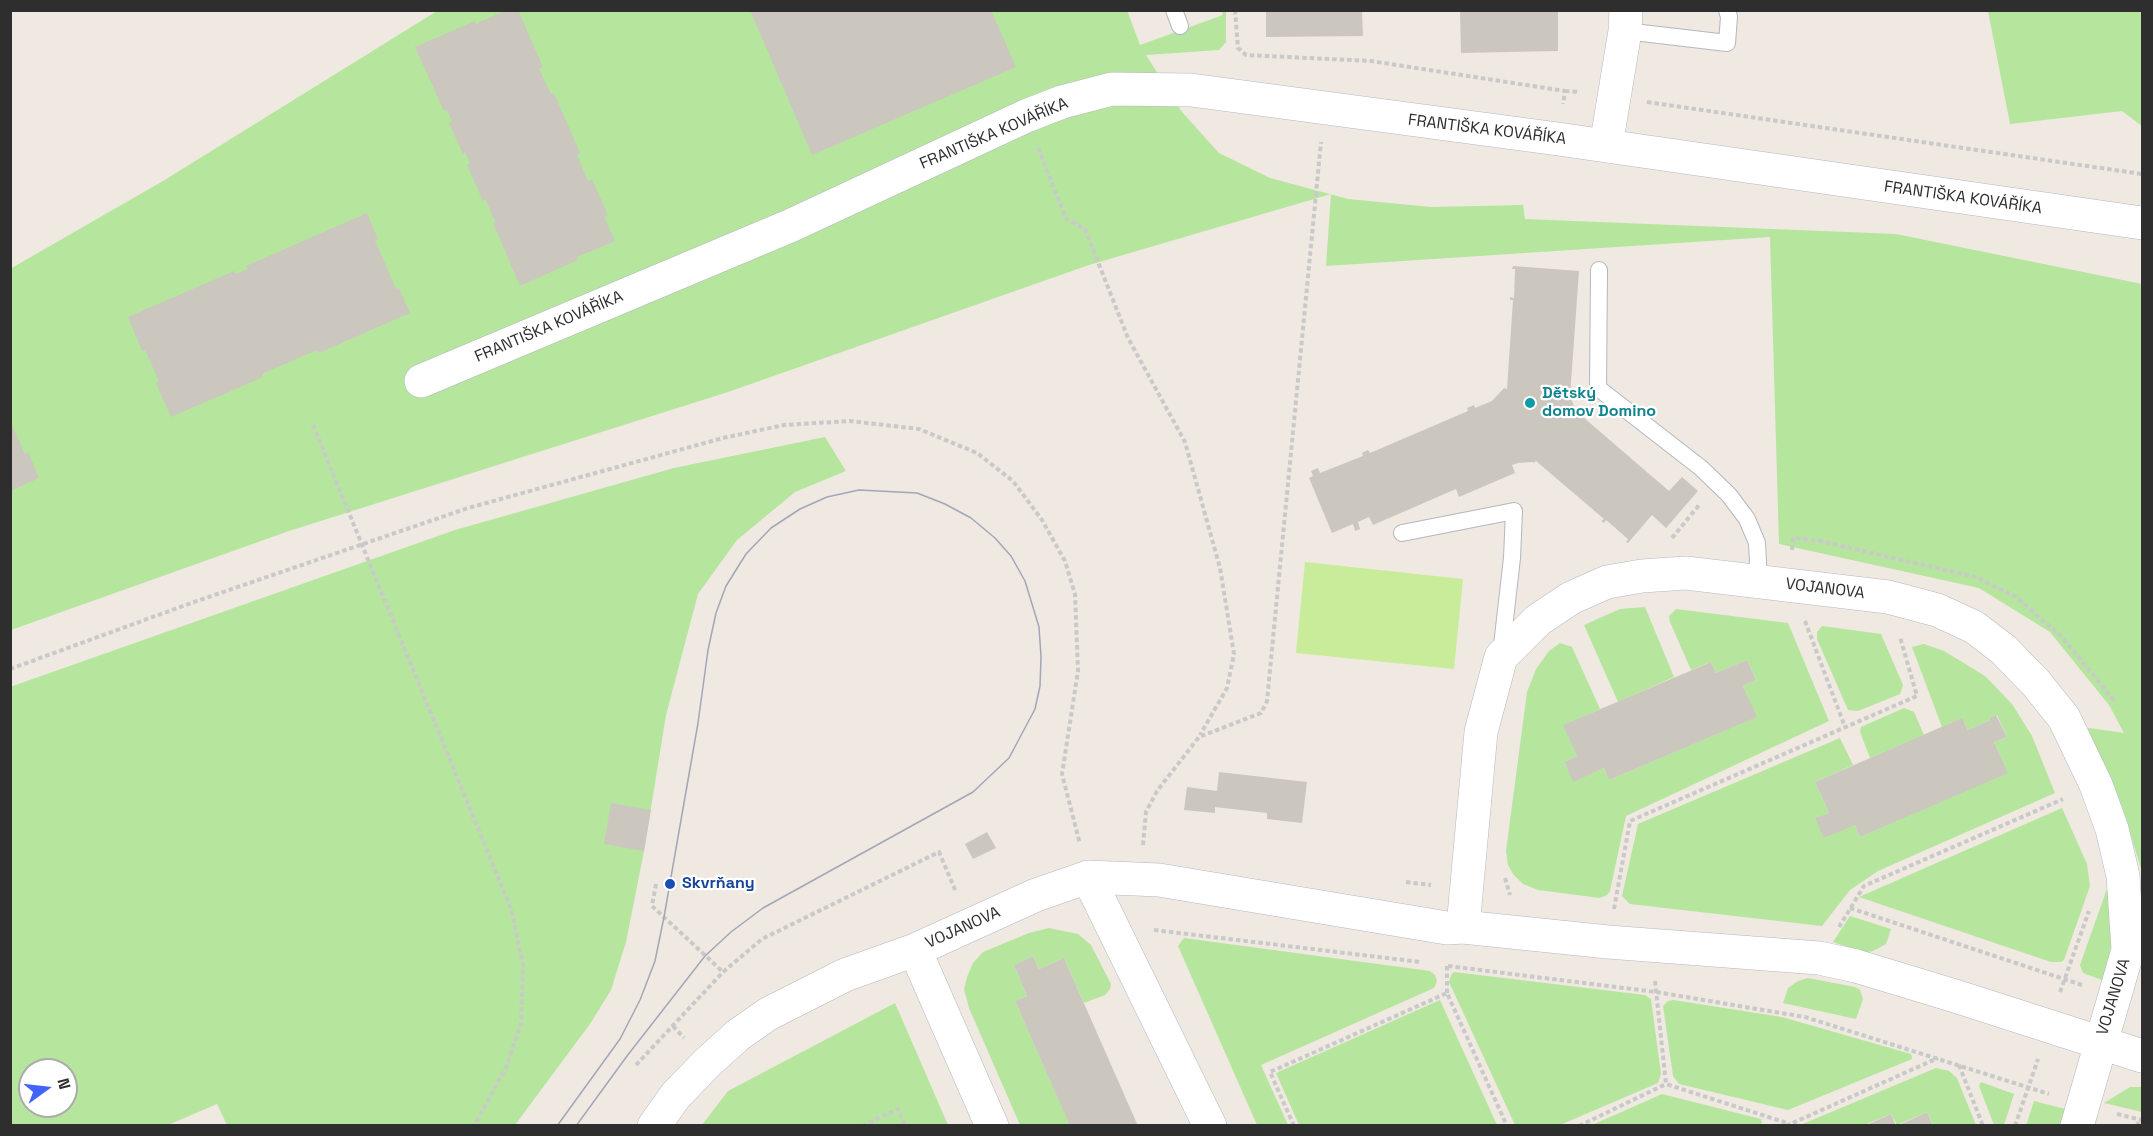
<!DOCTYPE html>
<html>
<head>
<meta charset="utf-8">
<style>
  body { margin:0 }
  #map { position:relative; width:2153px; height:1136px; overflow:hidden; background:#efe9e1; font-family:"Space Grotesk",sans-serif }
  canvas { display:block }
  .frame { position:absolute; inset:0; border:12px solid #2e2e2e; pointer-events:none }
  .north { position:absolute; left:18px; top:1058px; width:60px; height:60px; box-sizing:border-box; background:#fff; border:2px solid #ababab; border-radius:50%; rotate:75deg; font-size:16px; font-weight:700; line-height:24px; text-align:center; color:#2e2e2e }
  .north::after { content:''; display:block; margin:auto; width:21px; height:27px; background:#4264fb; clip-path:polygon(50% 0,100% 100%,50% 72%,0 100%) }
</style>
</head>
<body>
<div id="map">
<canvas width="2153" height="1136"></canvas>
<div class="frame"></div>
<div class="north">N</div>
</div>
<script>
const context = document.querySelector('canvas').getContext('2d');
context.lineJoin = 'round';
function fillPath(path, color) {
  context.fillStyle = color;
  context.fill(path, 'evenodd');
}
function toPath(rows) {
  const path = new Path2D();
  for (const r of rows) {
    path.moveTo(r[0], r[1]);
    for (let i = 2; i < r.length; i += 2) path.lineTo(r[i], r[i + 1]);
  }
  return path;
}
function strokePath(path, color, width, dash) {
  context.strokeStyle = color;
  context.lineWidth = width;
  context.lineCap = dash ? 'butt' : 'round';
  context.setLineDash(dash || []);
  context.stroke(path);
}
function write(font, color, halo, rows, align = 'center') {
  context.font = font + ' "Space Grotesk",sans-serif';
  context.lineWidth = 4.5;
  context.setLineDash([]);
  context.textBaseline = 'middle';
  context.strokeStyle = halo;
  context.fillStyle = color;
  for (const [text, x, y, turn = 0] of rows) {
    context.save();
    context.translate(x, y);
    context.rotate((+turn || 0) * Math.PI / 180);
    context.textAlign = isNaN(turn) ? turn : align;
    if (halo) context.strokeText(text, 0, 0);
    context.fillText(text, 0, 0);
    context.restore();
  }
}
const green = toPath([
  [1127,10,1140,45,1223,15,1222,11,1226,11,1226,42,1219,50,1146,55,1182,112,1219,153,1270,178,1348,199,1431,207,1523,205,1525,219,1896,234,2142,284,2142,872,2132,839,2084,731,2089,728,2124,733,2109,705,2050,632,1979,588,1779,544,1770,237,1326,266,1331,194,1089,265,728,392,289,531,11,630,10,269,163,181,437,11],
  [1988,11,2142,11,2142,126,2122,111,2010,124],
  [825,437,846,471,795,492,737,540,698,594,666,715,644,851,626,942,611,990,590,1024,515,1125,227,1125,217,1104,168,1125,11,1125,10,687,455,530,674,468],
  [30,1070,66,1070,66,1106,30,1106],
  [1645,607,1674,677,1618,702,1584,625,1620,609],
  [1676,609,1788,623,1829,721,1626,816,1610,891,1607,895,1600,898,1538,890,1523,884,1513,874,1508,865,1506,851,1527,692,1536,669,1549,651,1560,643,1572,647,1600,709,1564,725,1577,756,1564,762,1573,781,1604,768,1609,780,1756,717,1743,686,1756,680,1747,660,1716,673,1711,662,1691,670,1670,622,1669,616],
  [1822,626,1881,634,1903,685,1900,694,1858,711,1848,710,1817,639,1817,632],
  [1924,644,1944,651,1985,676,2012,704,2032,736,2055,793,1878,871,1850,890,1822,926,1630,904,1622,896,1638,824,1840,738,1853,765,1815,782,1829,813,1816,818,1855,825,1860,837,2007,772,1994,742,2007,737,1997,715,1989,718,1990,720,1968,730,1962,718,1942,727,1912,647],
  [1904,708,1914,712,1924,735,1870,758,1860,732,1861,727],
  [2062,808,2087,864,2090,886,2064,960,2061,962,2051,962,1859,897],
  [2108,886,2113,935,2106,976,2102,980,2083,973,2080,965],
  [1850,916,1891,929,1886,944,1873,951,1865,953,1833,942],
  [1049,928,1078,934,1091,945,1111,984,1110,989,1105,995,1084,1003,1064,958,1039,969,1033,956,1014,965,1027,996,1015,1001,1070,1125,1020,1125,969,1008,964,989,967,977,973,963,983,952,1029,933],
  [1184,938,1430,971,1435,975,1437,981,1434,988,1261,1065,1288,1125,1257,1125,1178,946],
  [1454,972,1645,995,1651,999,1661,1074,1658,1083,1560,1125,1515,1125,1449,982,1451,975],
  [1808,978,1855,987,1860,990,1863,999,1856,1019,1783,1003,1788,988,1798,981],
  [1440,1000,1497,1125,1299,1125,1276,1073],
  [1673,1000,1782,1017,1911,1054,1912,1057,1912,1059,1788,1110,1679,1084,1673,1076,1663,1006,1668,1001],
  [895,1003,948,1125,702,1125,728,1091],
  [1936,1068,1949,1071,1957,1078,1976,1125,1933,1125,1927,1112,1897,1125,1891,1114,1864,1125,1798,1126],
  [1981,1082,2014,1094,2004,1125,1994,1125,1979,1086],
  [2130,1087,2142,1087,2142,1112,2104,1103],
  [1662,1094,1761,1119,1762,1123,1757,1126,1592,1125],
  [2034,1101,2065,1109,2060,1125,2026,1126]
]);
const pitch = toPath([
  [1305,562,1463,579,1454,669,1296,653]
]);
const building = toPath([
  [506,10,518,10,543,67,539,69,551,94,554,93,580,153,577,155,588,181,592,179,608,215,604,217,615,241,577,257,578,260,520,286,493,223,495,222,486,200,483,201,467,165,470,164,465,152,463,154,449,123,452,121,447,110,444,111,415,47,475,21,476,24],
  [750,10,991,10,1016,67,812,155],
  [1266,10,1362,10,1363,36,1266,37],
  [1460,10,1558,10,1558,51,1461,53],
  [367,213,378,239,375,240,396,289,399,288,410,313,319,353,317,350,262,374,263,377,171,417,156,383,159,381,145,350,142,351,128,317,234,271,236,274,248,269,246,266],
  [1513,266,1579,271,1570,396,1576,411,1669,491,1682,477,1698,491,1666,528,1652,515,1628,543,1626,542,1628,539,1606,520,1604,523,1601,521,1604,519,1536,461,1534,463,1533,462,1518,463,1512,465,1515,473,1459,497,1456,489,1373,525,1369,517,1358,522,1360,529,1355,531,1353,524,1332,533,1309,478,1313,476,1311,471,1318,468,1320,473,1363,456,1362,453,1368,450,1370,453,1468,411,1467,408,1474,405,1475,408,1492,401,1504,388,1507,389,1513,300,1510,300,1510,297,1514,298,1515,269,1512,269],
  [10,421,25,454,28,452,39,478,10,491],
  [1747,660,1756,680,1743,686,1757,717,1609,780,1604,768,1573,782,1564,762,1577,756,1563,725,1711,662,1716,673],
  [1996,715,2007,737,1994,742,2008,773,1860,837,1855,825,1824,838,1815,818,1829,813,1815,782,1962,718,1968,730,1990,720,1989,718],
  [1219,772,1307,782,1302,823,1267,819,1267,813,1215,807,1215,813,1184,810,1187,787,1217,791],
  [611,803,651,810,644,851,604,844],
  [987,832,996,848,973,859,965,844],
  [1033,956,1039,969,1064,958,1138,1126,1070,1126,1015,1001,1027,996,1014,965],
  [1927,1112,1933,1126,1897,1126],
  [1891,1114,1896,1126,1864,1126]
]);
const path = toPath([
  [1235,10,1238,48,1246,55,1371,61,1565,91,1563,104],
  [1565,91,1580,92],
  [1647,102,2142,174],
  [1038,148,1066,219,1085,229,1128,338,1185,442,1220,568,1234,654,1227,688,1200,735],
  [313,425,511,909,523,965,521,1024,506,1068,474,1126],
  [1672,538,1700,504],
  [1792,550,1793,538,1820,541,1976,577,2016,597,2062,637,2115,702],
  [1805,621,1845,727],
  [10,669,194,602,468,508,723,438,784,425,850,421,919,429,977,453,1013,481,1042,520,1065,561,1075,594,1078,671,1062,774,1080,844],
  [1143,845,1146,812,1157,791,1199,737,1261,713,1267,701,1321,142],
  [1505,878,1510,895],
  [1406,882,1431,885],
  [656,884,652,906,723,972],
  [1850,908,2082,985],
  [1614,909,1630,821,1917,696,1900,637],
  [1839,927,1864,886,2063,799],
  [1154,930,1420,962],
  [1448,966,1656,992,1805,1017,2049,1094],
  [1655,981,1666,1084,1790,1124],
  [2060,992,2089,911],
  [1447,993,1447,963],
  [673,1026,684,1038],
  [636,1065,723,972,762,939,939,852,956,892],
  [1959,1065,1983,1126],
  [2117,1114,2142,1120],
  [862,1126,898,1109,905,1126],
  [1294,1126,1270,1072,1447,993,1507,1126],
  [1579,1126,1666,1084],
  [1786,1126,1938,1058],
  [2015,1126,2038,1059],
  [2137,1126,2140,1119]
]);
const lane = toPath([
  [1174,10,1180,26],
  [1625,31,1727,43,1729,17,1727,10],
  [1599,270,1598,388,1701,468,1729,495,1747,519,1757,543,1759,581],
  [1402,533,1514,511,1512,558,1501,654]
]);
const street = toPath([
  [1606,146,1625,31,1626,10],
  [421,381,792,225,1026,116,1062,102,1112,89,1191,90,1558,139,2142,223],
  [1088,877,1210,1126],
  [1463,927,1481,732,1501,657,1538,620,1571,598,1607,582,1642,576,1686,573,1888,597,1937,610,1974,627,2004,650,2036,683,2064,718,2096,785,2112,829,2123,876,2128,950,2077,1126],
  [915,950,992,1126],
  [654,1126,676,1095,707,1063,738,1035,768,1014,845,975,915,950,1036,895,1088,877,1159,880,1447,928,1463,927,1608,942,1819,958,1856,966,1955,996,2142,1056]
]);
const tram = toPath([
  [557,1126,620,1039,640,1000,655,961,664,917,698,723,708,650,716,613,726,586,746,554,771,528,800,509,827,497,859,490,917,493,945,504,971,518,995,538,1011,556,1025,581,1039,627,1041,657,1040,686,1035,709,1009,758,973,792,763,908,731,932,705,956,627,1056,576,1126]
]);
const markers = [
  [1530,403,6,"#0f9aa8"],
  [670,884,6,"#1a4fb4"]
];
const streetNames = [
  ["FRANTIŠKA KOVÁŘÍKA",1487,130,7],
  ["FRANTIŠKA KOVÁŘÍKA",994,134,-23],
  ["FRANTIŠKA KOVÁŘÍKA",1963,198,8],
  ["FRANTIŠKA KOVÁŘÍKA",549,327,-23],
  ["VOJANOVA",1825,589,7],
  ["VOJANOVA",963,928,-24],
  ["VOJANOVA",2114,997,-73]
];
const cultureNames = [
  ["Dětský",1542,394],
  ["domov Domino",1542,412]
];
const transitNames = [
  ["Skvrňany",682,884]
];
fillPath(green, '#b6e59e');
fillPath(pitch, '#c9ec9a');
fillPath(building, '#cbc7bf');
strokePath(lane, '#b4b7c1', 18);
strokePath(street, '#b4b7c1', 34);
strokePath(path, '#c9c9c9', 4, [4.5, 3]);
strokePath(lane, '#fff', 16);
strokePath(street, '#fff', 33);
strokePath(tram, '#a3a6b8', 1.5);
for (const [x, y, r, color] of markers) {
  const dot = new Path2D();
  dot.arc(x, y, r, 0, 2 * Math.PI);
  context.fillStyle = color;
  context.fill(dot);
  strokePath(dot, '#fff', 2);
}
write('16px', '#2e2e2e', '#fff', streetNames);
write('bold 16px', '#0d838f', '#fff', cultureNames, 'left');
write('bold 16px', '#164399', '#fff', transitNames, 'left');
</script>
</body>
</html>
